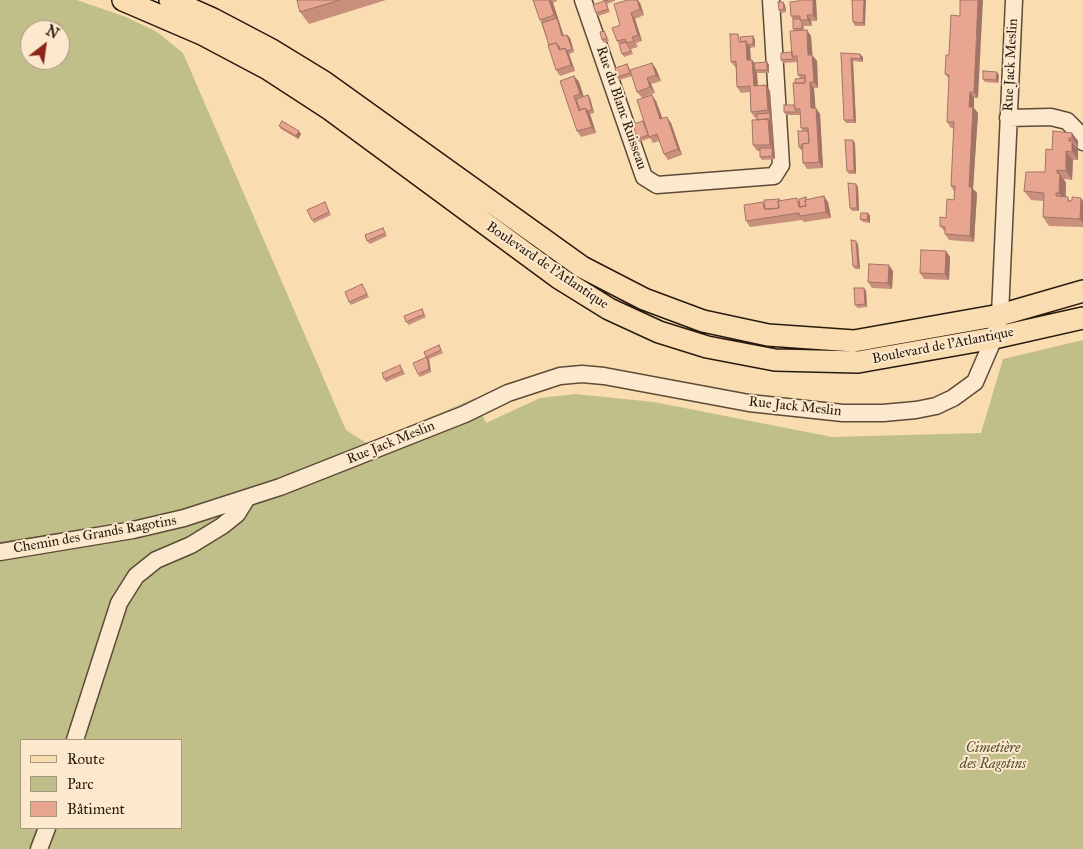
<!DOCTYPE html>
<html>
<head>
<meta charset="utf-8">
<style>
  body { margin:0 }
  #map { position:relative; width:1083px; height:849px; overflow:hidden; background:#fadcb1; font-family:"IM FELL Great Primer",serif }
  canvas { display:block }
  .legend { position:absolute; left:20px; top:739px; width:162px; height:90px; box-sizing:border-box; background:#fce8cc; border:1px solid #a79680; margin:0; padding:6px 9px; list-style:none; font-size:15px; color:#281b0d }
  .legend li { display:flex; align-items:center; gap:10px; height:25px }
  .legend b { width:25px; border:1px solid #a79680 }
  .north { position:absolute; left:20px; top:20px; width:50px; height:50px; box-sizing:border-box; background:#fce8cc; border:1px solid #a79680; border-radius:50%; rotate:30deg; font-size:14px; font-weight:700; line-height:20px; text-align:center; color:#281b0d }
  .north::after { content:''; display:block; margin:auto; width:18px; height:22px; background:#8f2418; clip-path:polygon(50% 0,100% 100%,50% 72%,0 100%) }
</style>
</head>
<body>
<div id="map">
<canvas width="1083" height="849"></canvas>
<ul class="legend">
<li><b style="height:6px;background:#fadcb1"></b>Route</li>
<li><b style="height:14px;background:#c1bf89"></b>Parc</li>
<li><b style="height:14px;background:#e8a691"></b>Bâtiment</li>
</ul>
<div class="north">N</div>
</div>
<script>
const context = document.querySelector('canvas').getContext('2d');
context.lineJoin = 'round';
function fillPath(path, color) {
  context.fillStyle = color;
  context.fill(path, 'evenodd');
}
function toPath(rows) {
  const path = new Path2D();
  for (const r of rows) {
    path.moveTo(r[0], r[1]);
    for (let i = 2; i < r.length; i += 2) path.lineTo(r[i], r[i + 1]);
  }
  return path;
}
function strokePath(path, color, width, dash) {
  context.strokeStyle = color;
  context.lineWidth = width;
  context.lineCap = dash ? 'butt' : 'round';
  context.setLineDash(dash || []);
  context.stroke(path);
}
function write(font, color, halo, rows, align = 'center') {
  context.font = font + ' "IM FELL Great Primer",serif';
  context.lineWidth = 4;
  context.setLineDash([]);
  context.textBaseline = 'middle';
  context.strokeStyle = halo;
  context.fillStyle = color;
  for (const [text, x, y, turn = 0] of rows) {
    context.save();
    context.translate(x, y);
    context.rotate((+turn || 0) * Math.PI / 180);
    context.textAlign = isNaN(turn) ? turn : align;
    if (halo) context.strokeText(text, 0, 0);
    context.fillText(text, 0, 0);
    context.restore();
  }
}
const green = toPath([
  [0,0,77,0,126,17,157,32,183,53,346,430,368,444,475,398,486,423,540,398,575,394,654,402,832,437,981,433,1003,359,1083,340,1083,849,0,849],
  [30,30,60,30,60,60,30,60],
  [21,740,181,740,181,828,21,828]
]);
const minor = toPath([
  [583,0,644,177,657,185,774,176,781,165,771,0],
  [1008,118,1051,117,1067,121,1079,133,1083,142],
  [0,552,133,530,184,518,280,487,465,414,508,393,560,376,582,374,604,376,749,403,843,413,883,413,916,410,936,406,953,398,975,382,994,338,1000,315,1014,0],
  [75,740,119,603,136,576,156,560,191,545,222,526,237,514,247,498],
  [39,849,47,828]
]);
const major = toPath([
  [123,0,202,34,268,69,331,110,559,278,609,309,659,332,707,347,775,360,858,362,994,338,1083,318],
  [170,0,213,19,270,49,324,82,582,267,644,299,703,321,768,335,854,341,1000,315,1083,291]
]);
const wall = toPath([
  [297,0,386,0,309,24,300,12],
  [533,0,557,0,557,1,553,3,563,36,567,35,570,38,574,52,569,54,575,71,560,76,556,70,549,45],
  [604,0,615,0,615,1,607,4,610,12,598,16,596,13,604,1],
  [816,0,817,21,811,21,812,26,804,26,804,30,811,36,812,55,817,61,818,88,814,88,815,108,820,114,823,168,807,169,803,163,802,150,801,150,799,147,803,131,801,128,800,115,786,115,784,112,794,105,795,83,800,78,798,75,797,62,783,63,781,60,792,52,795,31,793,29,793,19,791,16,799,1],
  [852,0,865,26,855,26,853,22],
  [783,2,785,5,786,12,781,13,779,10],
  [640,3,644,15,635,19,642,41,636,43,638,47,631,49,633,54,624,57,622,54,619,44,617,41,620,25,614,4],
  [960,16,978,98,974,98,974,108,978,113,973,189,977,193,974,242,949,240,945,234,945,232,940,226,946,218,954,200,954,191,951,186,954,128,951,128,947,122,949,79,945,74,949,55],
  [604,31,606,34,609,41,604,43,602,40],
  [753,36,755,40,755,47,750,48,751,60,752,60,754,63,767,62,769,65,769,73,757,73,758,86,770,91,775,159,762,160,760,157,760,151,757,151,753,145,757,117,755,118,751,112,750,92,741,93,737,87,736,68,731,62],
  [841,53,863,57,863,62,853,61,856,123,846,123,844,120],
  [652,63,656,69,661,81,651,84,655,93,642,98,637,92],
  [627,64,629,67,632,76,619,80,617,77],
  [999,75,998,83,985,82,983,79],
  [574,76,579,82,583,96,590,98,594,113,590,114,596,133,581,137,577,131,560,81],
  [656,101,662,119,671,123,682,155,668,160,664,154,659,141,653,143,650,138,639,142,637,139,643,121],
  [279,126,299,131,301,134,298,139,281,129],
  [1072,133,1078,141,1078,147,1076,147,1078,150,1078,160,1073,160,1072,180,1064,179,1066,183,1066,197,1071,201,1083,201,1083,227,1049,226,1043,217,1044,201,1031,200,1024,191,1045,172,1052,150],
  [855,143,856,174,849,174,847,171],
  [858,187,859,211,852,211,850,208],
  [806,197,807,199,828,202,831,218,804,222,802,220,750,227,746,221,763,202,765,205,779,199,780,200,799,201],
  [325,202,331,215,314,223,312,220],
  [868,213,870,216,870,223,863,222,860,219],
  [383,228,387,236,370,244,367,241],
  [858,244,860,269,855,269,853,266],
  [946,251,950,257,949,280,924,279,920,273],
  [893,271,892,289,872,288,868,282],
  [362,284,369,297,351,305,349,302],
  [864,288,866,291,867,307,858,308,855,305],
  [422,309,426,317,409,325,406,322],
  [439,345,443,353,429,359,431,372,420,377,418,374,427,357,424,352],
  [402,368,405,374,386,382,384,379]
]);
const shadedWall = toPath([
  [549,0,550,0,553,3,565,39,562,36],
  [637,0,638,0,640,3,644,15,640,9],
  [813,0,816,0,817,21,813,15],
  [864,0,866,0,865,26,863,23],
  [978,0,983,0,978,98,974,92],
  [783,2,785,5,786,12,784,9],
  [631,13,635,19,642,41,638,35],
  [807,15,811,21,812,26,808,20],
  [807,30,811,36,813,61,808,55],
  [567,35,570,38,574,52,572,49],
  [753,36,755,40,755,47,753,44],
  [746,41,750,47,751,66,747,60],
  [565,48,569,54,575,71,571,65],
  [860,54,863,57,863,62,861,59],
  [812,55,817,61,818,88,814,82],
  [851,58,853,61,856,123,854,120],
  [752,60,757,66,755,70,757,73,758,92,754,86],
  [767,62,769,65,769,73,767,70],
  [652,63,656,69,661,81,656,75],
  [997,72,999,75,998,83,996,80],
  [574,76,579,82,585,100,580,94],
  [647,78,651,84,655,93,650,87],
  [810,82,814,88,816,114,811,108],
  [766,85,770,91,775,159,772,156,772,148,770,145,768,119,770,113,768,110],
  [970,92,974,98,974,108,978,113,973,189,977,193,974,242,970,236,969,187,969,107],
  [588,95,590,98,594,113,592,110],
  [652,95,656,101,665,125,660,119],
  [585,108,590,114,596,133,592,127],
  [816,108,820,114,823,168,819,162],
  [667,117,671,123,682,155,678,149],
  [299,131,301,134,298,139,296,136],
  [1072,133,1078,141,1078,147,1072,138],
  [1069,138,1078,150,1078,160,1072,152,1069,141],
  [853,140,855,143,856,174,854,171],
  [1066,151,1073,160,1072,180,1066,171],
  [1057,170,1066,183,1065,202,1059,193],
  [856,184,858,187,859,211,857,208],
  [824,196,828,202,831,218,826,212],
  [1081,198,1083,201,1083,223,1080,219],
  [868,213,870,216,870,223,867,220],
  [856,241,858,244,860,269,858,266],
  [946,251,950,257,949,280,945,274],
  [889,265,893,271,892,289,888,283],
  [864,288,866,291,867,307,865,304],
  [427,357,429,360,431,372,429,369]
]);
const building = toPath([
  [297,0,340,0,300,12,297,0],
  [533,0,549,0,554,15,540,20,533,0],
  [604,0,608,0,605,1,608,9,596,13,593,5,604,1,604,0],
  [628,0,637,0,640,9,631,13,638,35,632,37,634,41,627,43,625,39,617,41,612,28,620,25,614,4,628,0],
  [799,0,813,0,813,15,807,15,808,20,800,20,800,16,791,16,790,2,799,1,799,0],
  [852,0,864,0,863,23,853,22,852,0],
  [960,0,978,0,974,92,970,92,969,107,973,107,969,187,972,187,970,236,945,234,945,227,940,226,940,217,946,218,947,199,954,200,955,186,951,186,954,122,947,122,949,75,945,74,946,55,949,55,951,15,960,16,960,0],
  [778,2,783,2,784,9,779,10,778,2],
  [557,18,562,36,567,35,572,49,567,51,565,48,560,50,559,46,556,43,549,45,542,23,557,18],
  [793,19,800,19,802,23,802,28,793,29,793,19],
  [807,30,808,55,812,55,814,82,810,82,811,108,816,108,819,162,803,163,802,144,809,143,808,128,801,128,800,109,795,109,793,83,805,83,805,75,798,75,797,56,792,56,790,31,807,30],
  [604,31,607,38,602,40,600,32,604,31],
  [730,34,738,34,739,42,746,41,747,60,752,60,754,86,766,85,768,110,751,112,750,86,737,87,736,61,731,62,730,34],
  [753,36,753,44,748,45,746,41,741,42,740,37,753,36],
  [626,42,631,51,622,54,619,44,626,42],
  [556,43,559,50,565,48,571,65,556,70,548,45,556,43],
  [792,52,792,56,794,59,781,60,781,53,792,52],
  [841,53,860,54,861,59,851,58,854,120,844,120,841,53],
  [767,62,767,70,755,70,754,63,767,62],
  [652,63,656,75,647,78,650,87,637,92,630,70,652,63],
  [627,64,630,73,617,77,615,68,627,64],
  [983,71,997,72,996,80,983,79,983,71],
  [574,76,580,94,574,96,579,111,585,108,592,127,577,131,560,81,574,76],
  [805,78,805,83,795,83,795,79,805,78],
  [588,95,592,110,588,111,585,108,580,110,576,99,588,95],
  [652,95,660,119,667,117,678,149,664,154,657,134,649,137,637,100,652,95],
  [784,105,794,105,795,109,797,112,784,112,784,105],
  [770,113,770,122,768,119,757,120,757,114,770,113],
  [768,119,770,145,753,145,752,120,768,119],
  [282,121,299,131,296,136,279,126,282,121],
  [643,121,648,135,637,139,633,124,643,121],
  [798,131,808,131,809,143,802,144,802,147,799,147,798,131],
  [1053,131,1072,133,1072,138,1069,138,1069,141,1072,141,1072,152,1066,151,1066,171,1057,170,1057,173,1060,174,1059,193,1056,193,1056,196,1068,197,1068,201,1072,201,1072,197,1081,198,1080,219,1043,217,1044,193,1024,191,1026,172,1045,172,1046,149,1052,150,1053,131],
  [845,140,853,140,854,171,847,171,845,140],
  [760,148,772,148,772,156,760,157,760,148],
  [848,183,856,184,857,208,850,208,848,183],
  [824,196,826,212,800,216,799,213,746,221,744,205,763,202,764,209,772,209,779,208,778,201,797,198,799,207,806,206,805,200,824,196],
  [806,197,806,199,805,200,806,206,800,207,799,199,806,197],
  [779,199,779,201,778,201,779,208,765,209,764,200,779,199],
  [325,202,329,212,312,220,307,210,325,202],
  [861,213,868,213,867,220,860,219,861,213],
  [383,228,385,233,367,241,365,235,383,228],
  [851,240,856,241,858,266,853,266,851,240],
  [921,250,946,251,945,274,920,273,921,250],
  [869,264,889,265,888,283,868,282,869,264],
  [362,284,367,294,349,302,345,292,362,284],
  [854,288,864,288,865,304,855,305,854,288],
  [422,309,424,314,406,322,404,316,422,309],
  [439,345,441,350,426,357,424,352,439,345],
  [427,357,429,369,418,374,413,363,427,357],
  [400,365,402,371,384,379,382,373,400,365]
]);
const streetNames = [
  ["Rue Jack Meslin",1011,65,-87],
  ["Rue du Blanc Ruisseau",621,108,71],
  ["Boulevard de l'Atlantique",547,266,34],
  ["Boulevard de l'Atlantique",943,346,-11],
  ["Rue Jack Meslin",795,407,6],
  ["Rue Jack Meslin",391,443,-22],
  ["Chemin des Grands Ragotins",95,535,-10]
];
const parkNames = [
  ["Cimetière",993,749],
  ["des Ragotins",993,765]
];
fillPath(green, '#c1bf89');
strokePath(minor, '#5c4b36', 19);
strokePath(major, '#281b0d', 24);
strokePath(minor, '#fce8cc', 16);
strokePath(major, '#fadcb1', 21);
fillPath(wall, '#c88f7d');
fillPath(shadedWall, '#a27466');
fillPath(building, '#e8a691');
strokePath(building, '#a27466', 1);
write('14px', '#281b0d', '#fce8cc', streetNames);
write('italic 14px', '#564c32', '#fce8cc', parkNames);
</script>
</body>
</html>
